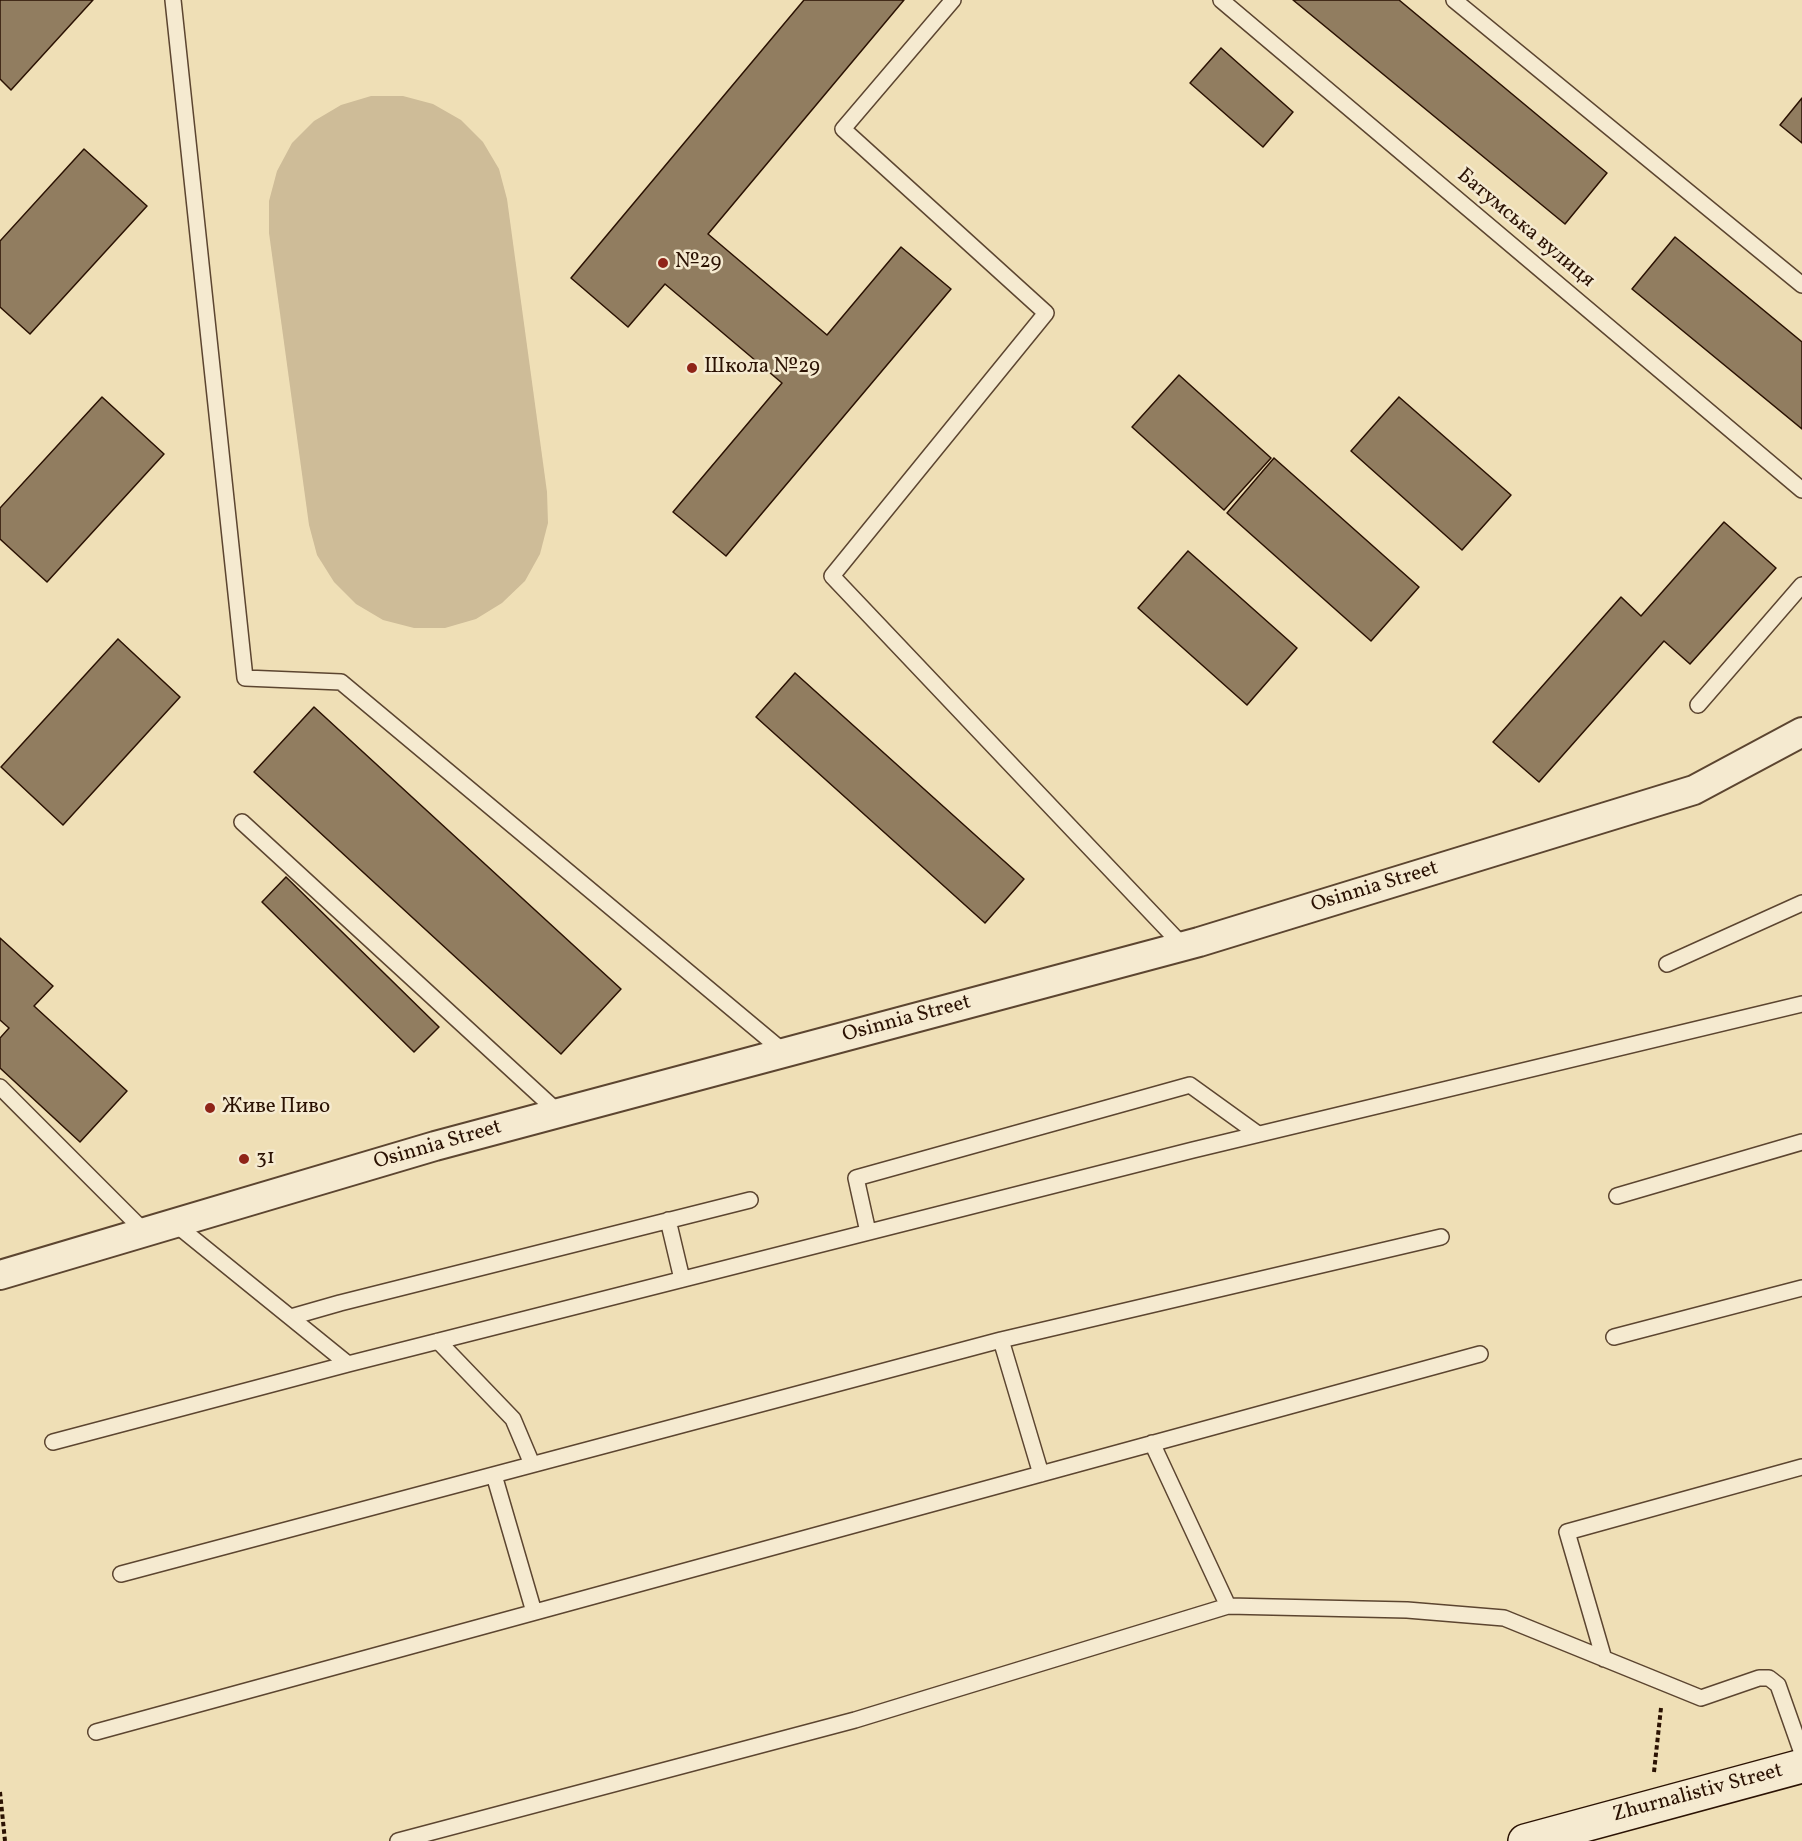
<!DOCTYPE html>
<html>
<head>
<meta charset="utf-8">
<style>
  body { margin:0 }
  canvas { display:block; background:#efdfb6 }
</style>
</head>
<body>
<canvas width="1802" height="1841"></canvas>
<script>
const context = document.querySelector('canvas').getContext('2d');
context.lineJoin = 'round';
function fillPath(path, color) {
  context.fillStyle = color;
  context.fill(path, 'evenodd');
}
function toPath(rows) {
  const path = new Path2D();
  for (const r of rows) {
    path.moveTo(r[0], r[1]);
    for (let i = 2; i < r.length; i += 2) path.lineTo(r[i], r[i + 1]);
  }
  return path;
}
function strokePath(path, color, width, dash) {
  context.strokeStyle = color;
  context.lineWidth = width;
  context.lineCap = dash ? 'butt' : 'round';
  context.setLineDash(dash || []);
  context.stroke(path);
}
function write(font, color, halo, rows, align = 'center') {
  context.font = font + ' Vollkorn,serif';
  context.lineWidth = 5;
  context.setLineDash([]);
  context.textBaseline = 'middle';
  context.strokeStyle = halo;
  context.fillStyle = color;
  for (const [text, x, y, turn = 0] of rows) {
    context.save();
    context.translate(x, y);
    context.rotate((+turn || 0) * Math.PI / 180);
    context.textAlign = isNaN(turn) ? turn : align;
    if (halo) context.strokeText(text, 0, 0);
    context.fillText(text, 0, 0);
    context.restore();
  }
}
const green = toPath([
  [371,96,403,96,433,104,461,120,483,142,499,169,507,199,547,492,548,523,540,554,525,581,502,603,476,619,445,628,414,628,383,620,356,604,334,582,317,555,309,525,269,233,269,201,277,171,292,143,314,121,341,105]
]);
const building = toPath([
  [0,0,93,0,11,90,0,79,0,0],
  [804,0,904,0,708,234,827,335,901,247,951,289,726,556,673,512,782,383,665,284,628,327,571,278,804,0],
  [1293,0,1399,0,1607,173,1565,224,1293,0],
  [1221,48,1293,112,1263,147,1190,83,1221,48],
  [1802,98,1802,143,1780,125,1802,98],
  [84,149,147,206,30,334,0,307,0,241,84,149],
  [1675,237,1802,342,1802,429,1632,289,1675,237],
  [1179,375,1271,458,1224,510,1132,427,1179,375],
  [102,397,164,454,47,582,0,539,0,508,102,397],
  [1399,397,1511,495,1462,550,1351,451,1399,397],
  [1274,458,1419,587,1371,641,1227,513,1274,458],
  [1724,522,1776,568,1690,664,1664,641,1539,782,1493,742,1621,597,1641,616,1724,522],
  [1188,551,1297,648,1247,705,1138,608,1188,551],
  [118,639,180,697,63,825,1,767,118,639],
  [795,673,1024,879,985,923,756,717,795,673],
  [314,707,621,989,561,1054,254,772,314,707],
  [286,877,439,1027,414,1052,262,902,286,877],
  [0,938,53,986,34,1006,127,1091,80,1142,0,1068,0,1038,9,1028,0,1020,0,938]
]);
const path = toPath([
  [1654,1772,1661,1708],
  [0,1792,5,1841]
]);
const lane = toPath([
  [173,0,245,678,341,682,784,1052],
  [953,0,843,129,1046,313,832,576,1183,946],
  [1221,0,1802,490],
  [1454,0,1802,285],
  [1698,705,1802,585],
  [242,822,559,1113],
  [1667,964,1802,903],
  [0,1087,145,1232],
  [1617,1196,1802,1142],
  [668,1220,682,1279],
  [174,1223,348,1364,1193,1150,1802,1004],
  [868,1232,856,1178,1190,1085,1258,1134],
  [291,1317,340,1303,750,1200],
  [1614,1337,1802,1288],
  [1001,1340,1041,1474],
  [438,1341,513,1419,532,1464],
  [53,1442,348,1364],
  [1152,1443,1228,1606,1407,1610,1504,1618,1701,1698,1759,1678,1769,1678,1778,1685,1802,1753],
  [494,1475,534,1612],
  [121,1574,1001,1340,1441,1237],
  [1604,1659,1567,1532,1802,1467],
  [96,1732,1480,1354],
  [398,1841,855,1720,1228,1606]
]);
const street = toPath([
  [0,1275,435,1146,1199,942,1694,790,1802,732]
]);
const secondary = toPath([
  [1525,1841,1802,1766]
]);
const markers = [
  [663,263,6,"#8f2418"],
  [692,368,6,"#8f2418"],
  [210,1108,6,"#8f2418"],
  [244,1159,6,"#8f2418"]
];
const streetNames = [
  ["Батумська вулиця",1525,229,40],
  ["Osinnia Street",1375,888,-17],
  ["Osinnia Street",907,1020,-15],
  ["Osinnia Street",438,1146,-16],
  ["Zhurnalistiv Street",1698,1794,-15]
];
const poiNames = [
  ["№29",675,263],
  ["Школа №29",704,368],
  ["Живе Пиво",222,1108],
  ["31",256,1159]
];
fillPath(green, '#cebc98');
fillPath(building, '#917d60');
strokePath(building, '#2b1203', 1.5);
strokePath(lane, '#5c4530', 18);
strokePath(street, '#5c4530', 32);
strokePath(secondary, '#2b1203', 36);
strokePath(path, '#2b1203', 4, [4.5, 3]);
strokePath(lane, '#f5ead0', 15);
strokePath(street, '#f5ead0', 28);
strokePath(secondary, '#f5ead0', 33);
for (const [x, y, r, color] of markers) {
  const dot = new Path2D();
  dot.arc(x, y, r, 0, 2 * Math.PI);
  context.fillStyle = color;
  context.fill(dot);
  strokePath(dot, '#f5ead0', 2);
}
write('21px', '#2b1203', '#f5ead0', streetNames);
write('21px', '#2b1203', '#f5ead0', poiNames, 'left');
</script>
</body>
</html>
